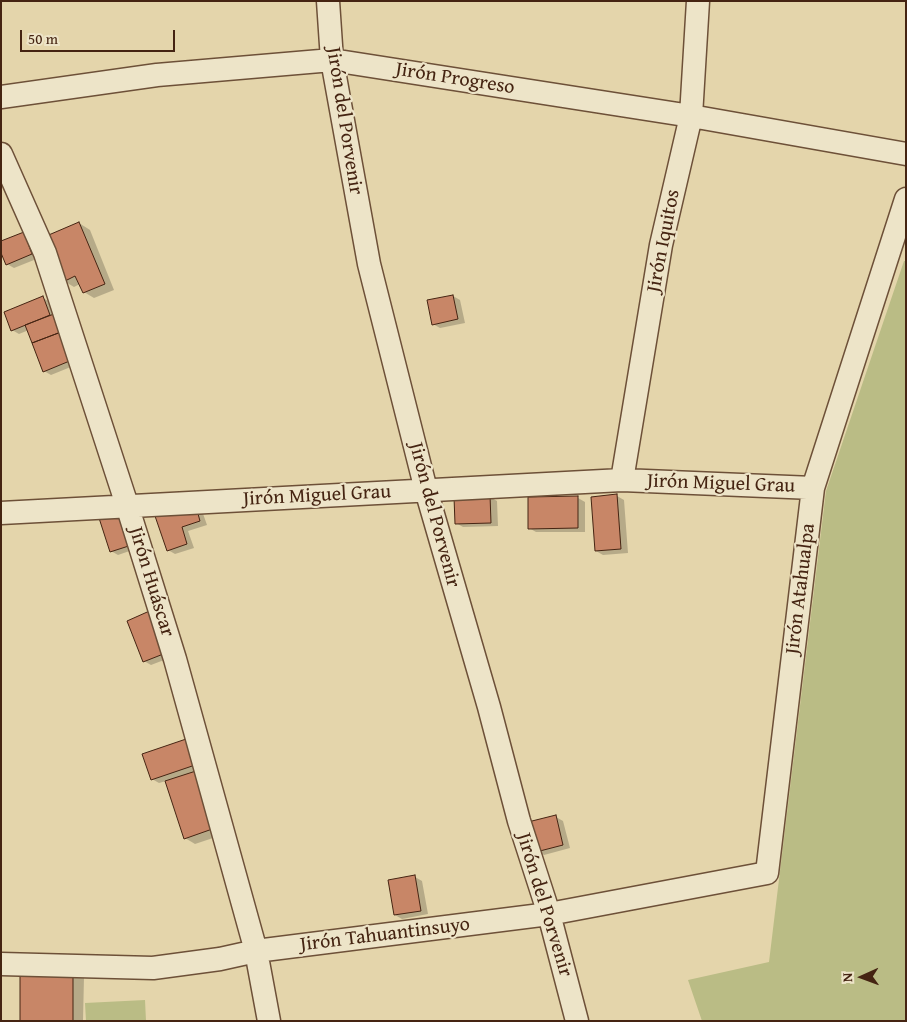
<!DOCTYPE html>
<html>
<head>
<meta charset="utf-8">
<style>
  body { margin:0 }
  #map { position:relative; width:907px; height:1022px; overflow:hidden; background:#e4d5ab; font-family:"Gentium Book Plus",serif }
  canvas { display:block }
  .frame { position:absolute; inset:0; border:2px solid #452412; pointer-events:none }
  .north { position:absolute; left:837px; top:952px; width:50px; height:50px; -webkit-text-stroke:4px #ede4c8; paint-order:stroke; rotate:268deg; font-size:14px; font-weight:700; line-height:20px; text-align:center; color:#452412 }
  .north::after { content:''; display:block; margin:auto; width:18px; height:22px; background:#452412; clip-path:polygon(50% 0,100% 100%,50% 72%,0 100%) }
  .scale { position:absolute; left:20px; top:30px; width:155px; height:22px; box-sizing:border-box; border:2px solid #452412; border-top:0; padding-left:6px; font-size:15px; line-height:18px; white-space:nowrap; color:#452412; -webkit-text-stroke:4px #ede4c8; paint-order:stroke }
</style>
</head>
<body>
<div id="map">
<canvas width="907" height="1022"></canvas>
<div class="frame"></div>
<div class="north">N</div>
<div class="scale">50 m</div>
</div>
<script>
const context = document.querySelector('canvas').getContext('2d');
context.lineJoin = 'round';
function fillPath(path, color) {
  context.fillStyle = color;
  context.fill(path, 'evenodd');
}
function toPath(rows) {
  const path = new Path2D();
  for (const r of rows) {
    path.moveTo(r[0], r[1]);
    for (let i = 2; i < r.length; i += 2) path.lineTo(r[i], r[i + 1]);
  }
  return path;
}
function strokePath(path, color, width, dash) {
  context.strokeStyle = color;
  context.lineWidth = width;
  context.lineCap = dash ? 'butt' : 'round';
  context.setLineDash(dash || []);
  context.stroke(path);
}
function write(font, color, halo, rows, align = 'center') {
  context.font = font + ' "Gentium Book Plus",serif';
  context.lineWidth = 4.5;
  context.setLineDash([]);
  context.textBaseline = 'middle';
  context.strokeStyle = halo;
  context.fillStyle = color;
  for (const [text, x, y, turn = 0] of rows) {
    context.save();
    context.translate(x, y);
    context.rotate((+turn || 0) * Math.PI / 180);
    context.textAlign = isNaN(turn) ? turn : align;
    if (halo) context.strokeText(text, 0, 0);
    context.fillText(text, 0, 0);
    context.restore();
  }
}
const green = toPath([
  [904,261,906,261,906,1021,702,1021,688,980,769,962,826,491],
  [145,1000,146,1021,86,1021,85,1003]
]);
const shadow = toPath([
  [79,223,90,230,114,290,94,298,84,292,80,284,74,287,64,281],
  [24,233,39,258,14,268,7,264],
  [453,296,460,300,465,323,440,328,433,324,429,301],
  [43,298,50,302,78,364,51,375,44,371,29,330,19,334,12,330],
  [617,496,624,500,628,553,603,555,596,551],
  [490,497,497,501,498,526,463,527,456,523],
  [578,498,585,502,585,532,536,532,529,528],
  [201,508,207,525,188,531,194,548,175,554,168,550,157,517],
  [100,519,144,546,118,555,111,551],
  [128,621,177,655,151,665,144,661],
  [195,737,228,833,195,844,185,838,166,781,159,783,152,779],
  [556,817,563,821,570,848,544,855,537,851],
  [415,877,422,881,428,914,402,919,395,915],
  [73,970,84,977,83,1021,21,1021]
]);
const building = toPath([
  [79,222,105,284,83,293,75,276,63,282,44,237,79,222],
  [24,232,32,254,6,265,1,253,1,241,24,232],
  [453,295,458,319,432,325,427,300,453,295],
  [43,296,50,315,11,331,4,312,43,296],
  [54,314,61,332,32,343,25,325,54,314],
  [61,332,72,360,43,372,32,343,61,332],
  [617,494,621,549,595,551,591,497,617,494],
  [490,495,491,523,455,524,454,497,490,495],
  [578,496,578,528,528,529,528,497,578,496],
  [195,503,200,521,182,527,187,544,167,551,155,516,195,503],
  [126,509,138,543,110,552,99,518,126,509],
  [154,609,171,651,143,662,127,621,154,609],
  [195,736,204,762,151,780,142,754,195,736],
  [199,770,218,827,184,839,165,781,199,770],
  [556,815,563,845,536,852,528,822,556,815],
  [415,875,421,911,394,915,388,880,415,875],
  [20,968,73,969,73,1021,20,1021,20,968]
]);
const minor = toPath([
  [328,1,332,60,369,264,426,490,489,707,519,821,549,914,577,1021],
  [1,97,157,75,332,60,691,116,906,154],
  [1,154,45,253,127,505,175,659,256,951,269,1021],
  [622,480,661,245,691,116,698,1],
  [1,513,622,480,813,488],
  [1,964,153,968,220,959,256,951,549,914,767,873,813,488,906,199]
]);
const streetNames = [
  ["Jirón Progreso",455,79,9],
  ["Jirón del Porvenir",344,121,81],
  ["Jirón Iquitos",664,241,-79],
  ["Jirón Miguel Grau",721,484,2],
  ["Jirón Miguel Grau",317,496,-3],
  ["Jirón del Porvenir",434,515,75],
  ["Jirón Huáscar",151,582,73],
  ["Jirón Atahualpa",801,589,-83],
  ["Jirón del Porvenir",544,905,73],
  ["Jirón Tahuantinsuyo",385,935,-7]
];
fillPath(green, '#babc85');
fillPath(shadow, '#0003');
fillPath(building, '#c88667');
strokePath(building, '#452412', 1);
strokePath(minor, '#6d5038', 25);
strokePath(minor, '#ede4c8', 22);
write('20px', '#452412', '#ede4c8', streetNames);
</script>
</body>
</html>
